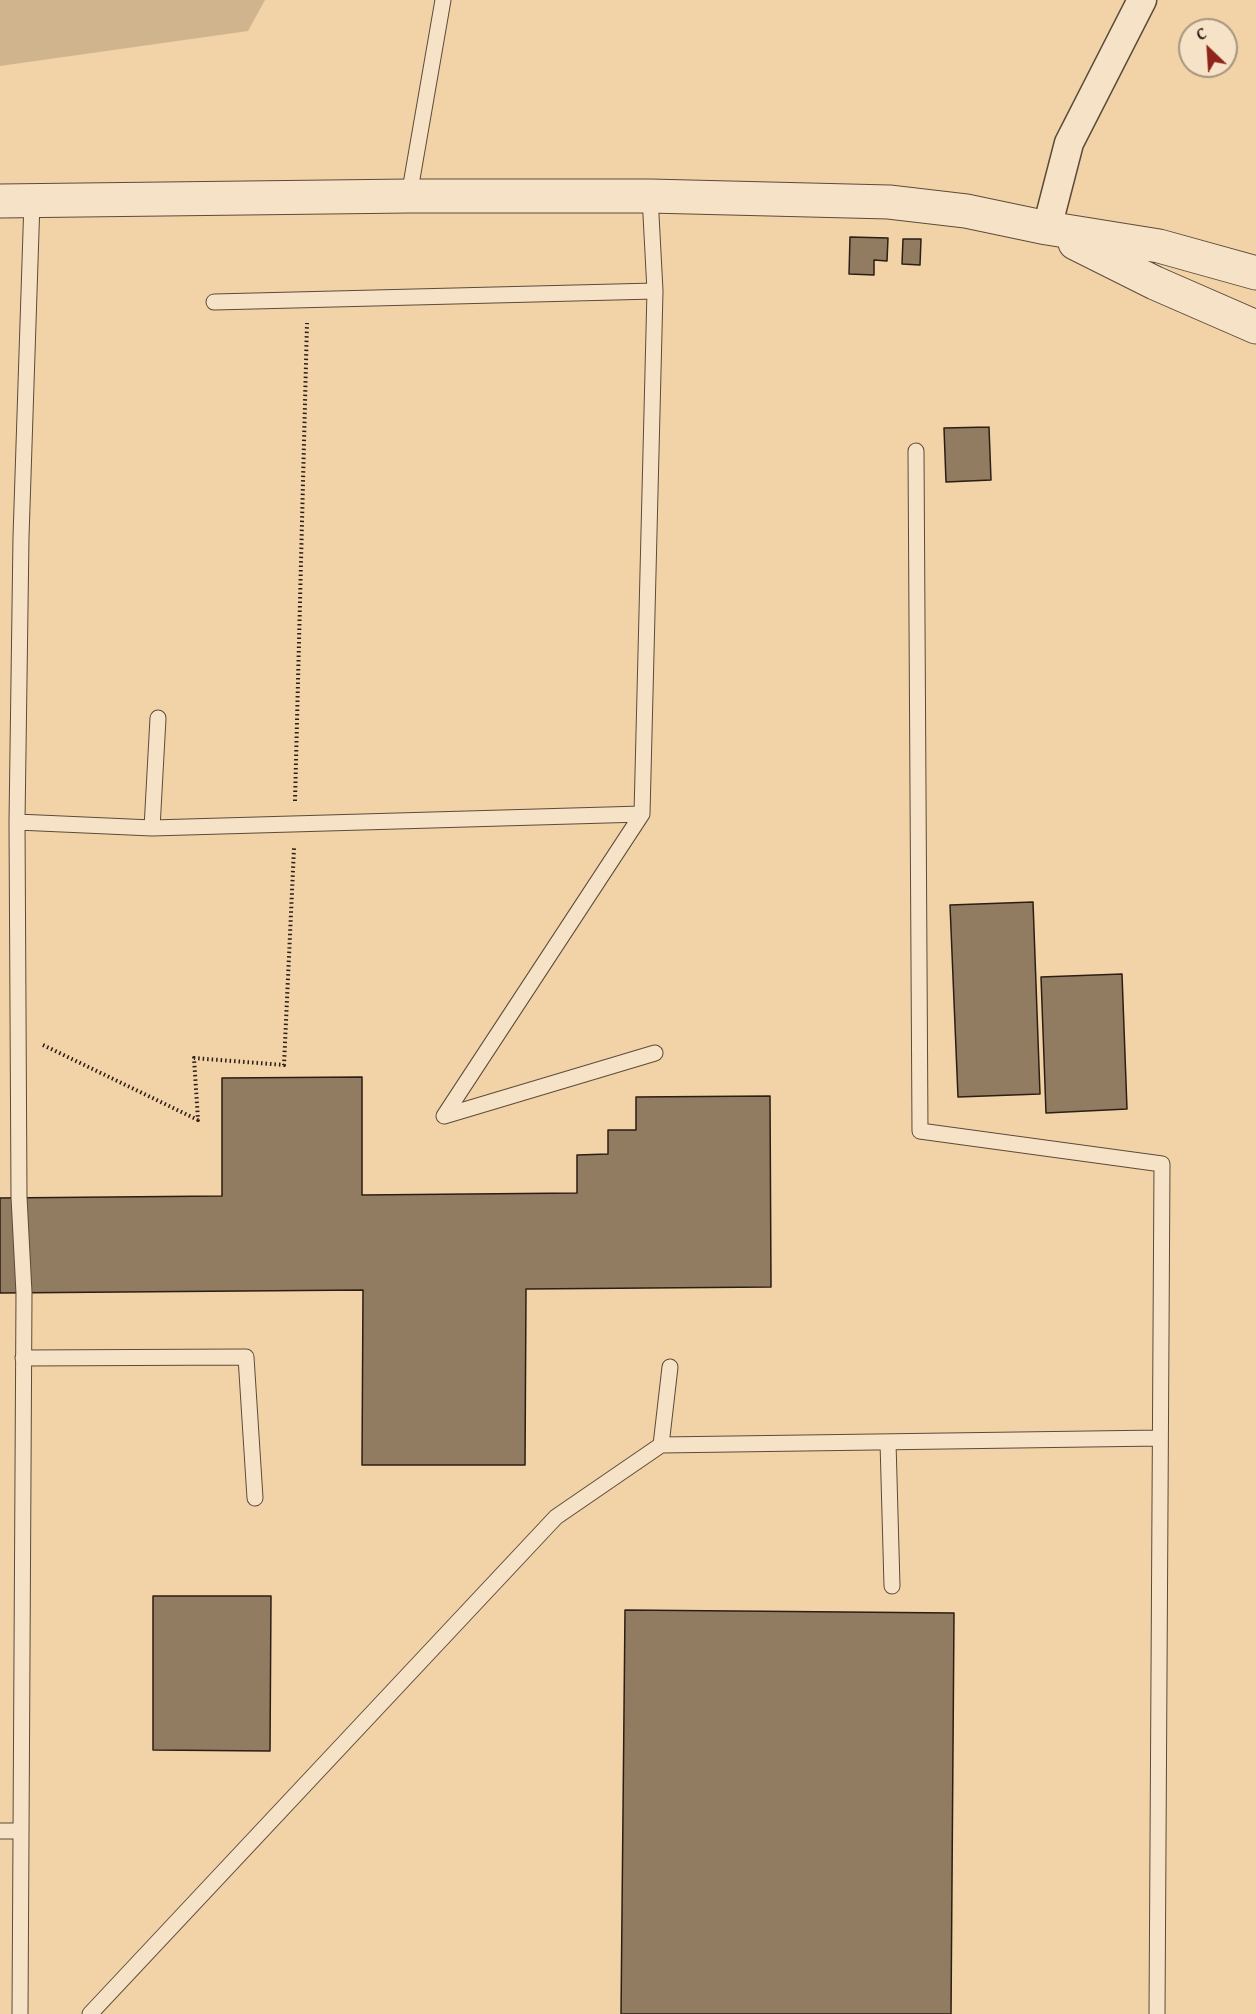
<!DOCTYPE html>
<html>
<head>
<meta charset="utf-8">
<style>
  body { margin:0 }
  #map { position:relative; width:1256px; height:2014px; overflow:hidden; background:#f1d3a7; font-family:"Gentium Book Plus",serif }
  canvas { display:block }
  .north { position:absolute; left:1178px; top:18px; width:60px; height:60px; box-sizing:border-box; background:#f6e2c6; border:2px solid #a59480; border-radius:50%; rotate:335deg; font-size:16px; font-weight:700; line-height:24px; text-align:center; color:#2b1e16 }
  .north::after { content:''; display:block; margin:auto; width:21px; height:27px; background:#8f2418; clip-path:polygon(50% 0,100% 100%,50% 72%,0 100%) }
</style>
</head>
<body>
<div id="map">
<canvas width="1256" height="2014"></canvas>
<div class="north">С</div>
</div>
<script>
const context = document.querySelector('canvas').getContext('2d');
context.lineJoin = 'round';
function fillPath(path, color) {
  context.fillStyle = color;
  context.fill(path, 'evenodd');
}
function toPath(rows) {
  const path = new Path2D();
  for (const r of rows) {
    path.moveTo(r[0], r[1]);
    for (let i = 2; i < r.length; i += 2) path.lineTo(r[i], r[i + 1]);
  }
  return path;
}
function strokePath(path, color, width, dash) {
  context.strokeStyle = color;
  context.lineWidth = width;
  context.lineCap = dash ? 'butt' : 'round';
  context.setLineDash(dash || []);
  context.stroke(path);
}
const green = toPath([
  [0,0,265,0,248,31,0,66]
]);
const building = toPath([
  [850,237,888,238,887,261,874,260,874,275,849,274,850,237],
  [903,239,921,239,920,265,902,264,903,239],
  [989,427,991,480,946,482,944,428,989,427],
  [1033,902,1040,1094,958,1097,950,905,1033,902],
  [1122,974,1127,1109,1046,1113,1041,977,1122,974],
  [362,1077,362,1195,577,1193,577,1155,608,1154,608,1130,636,1130,636,1097,770,1096,771,1287,526,1289,525,1465,362,1465,363,1290,0,1293,0,1198,222,1196,222,1078,362,1077],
  [153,1596,271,1596,270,1751,153,1750,153,1596],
  [625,1610,954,1613,951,2014,621,2014,625,1610]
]);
const path = toPath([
  [295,801,307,323],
  [43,1045,198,1120,194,1058,284,1065,294,848]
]);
const service = toPath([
  [409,196,443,0],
  [650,196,655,291,642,814,444,1116,655,1053],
  [32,201,21,537,17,822,152,828],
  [214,302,655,291],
  [916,451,920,1131,1162,1164,1157,2014],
  [158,718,152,828,642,814],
  [17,822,19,1197,24,1293,20,2014],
  [23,1358,246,1357,255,1498],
  [888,1442,892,1586],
  [661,1445,670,1367],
  [0,1831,21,1831],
  [90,2014,556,1517,661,1445,1160,1438]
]);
const minor = toPath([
  [1047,228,1069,143,1142,0]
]);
const tertiary = toPath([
  [0,201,409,196,650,196,889,202,966,211,1047,228,1159,246,1256,273],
  [1075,243,1155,283,1256,327]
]);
fillPath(green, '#cfb48e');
fillPath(building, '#927c61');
strokePath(building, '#2b1e16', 1.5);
strokePath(service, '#5c4b3a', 17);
strokePath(minor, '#5c4b3a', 31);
strokePath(tertiary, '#5c4b3a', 35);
strokePath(path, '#2b1e16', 4, [1.5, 3]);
strokePath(service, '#f6e2c6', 15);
strokePath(minor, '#f6e2c6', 28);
strokePath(tertiary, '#f6e2c6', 33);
</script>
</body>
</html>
